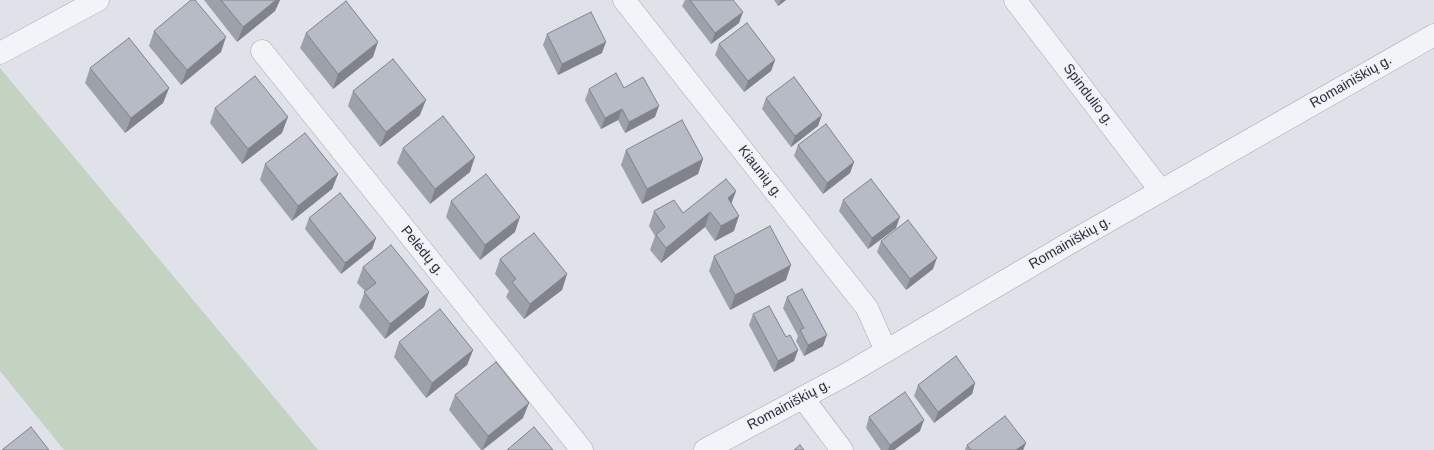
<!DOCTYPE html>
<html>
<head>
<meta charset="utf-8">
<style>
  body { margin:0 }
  canvas { display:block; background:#e0e2e9 }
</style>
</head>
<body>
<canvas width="1434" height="450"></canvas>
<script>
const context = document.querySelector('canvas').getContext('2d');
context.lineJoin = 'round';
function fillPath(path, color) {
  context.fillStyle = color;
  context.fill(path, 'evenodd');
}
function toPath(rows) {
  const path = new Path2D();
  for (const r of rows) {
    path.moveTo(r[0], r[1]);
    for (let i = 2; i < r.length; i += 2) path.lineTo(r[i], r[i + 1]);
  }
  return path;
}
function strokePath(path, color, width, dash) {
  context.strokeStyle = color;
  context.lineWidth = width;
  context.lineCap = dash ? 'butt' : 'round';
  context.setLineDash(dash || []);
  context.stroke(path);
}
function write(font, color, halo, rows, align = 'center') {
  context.font = font + ' Helvetica,sans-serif';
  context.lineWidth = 3;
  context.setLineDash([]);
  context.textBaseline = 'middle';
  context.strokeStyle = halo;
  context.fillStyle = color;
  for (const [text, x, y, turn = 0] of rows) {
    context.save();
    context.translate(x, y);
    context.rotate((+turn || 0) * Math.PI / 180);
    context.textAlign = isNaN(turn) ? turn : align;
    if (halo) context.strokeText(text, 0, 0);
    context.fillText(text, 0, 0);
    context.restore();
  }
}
const green = toPath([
  [0,68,318,450,64,450,0,371]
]);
const minor = toPath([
  [624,0,867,308,886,351],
  [1015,0,1161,191],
  [262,51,582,450],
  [0,53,98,0],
  [803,398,842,450],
  [705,450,847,374,1073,241,1434,35]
]);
const wall = toPath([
  [204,0,280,0,275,11,237,42],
  [685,0,733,0,739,23,711,44,682,6],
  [774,0,786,0,778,6],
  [154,31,221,52,181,85,149,46],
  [306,33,373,57,333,89,300,48],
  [547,34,602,53,558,75,543,45],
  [719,44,775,60,771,71,744,92,715,55],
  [90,68,169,88,163,103,125,133,85,83],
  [624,88,655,117,625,133,618,120,601,129,585,100,589,89],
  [353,91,420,115,380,147,348,106],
  [766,98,818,126,791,147,762,109],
  [215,108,282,133,242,164,210,123],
  [798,145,854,162,850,173,823,194,794,156],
  [403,148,470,172,430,204,397,163],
  [626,150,703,159,698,174,642,204,621,165],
  [265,164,338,174,332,189,292,221,260,180],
  [736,191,731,203,734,231,715,241,705,227,661,263,650,250,655,236,649,226,654,211,683,213],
  [843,200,896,228,868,249,839,211],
  [451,201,515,232,480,260,446,217],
  [309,218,376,238,372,249,341,274,305,229],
  [881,241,933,269,906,290,877,252],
  [714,256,786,280,730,310,709,271],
  [500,259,567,274,562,290,524,319,506,297,509,291,495,274],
  [363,267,429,292,424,307,385,339,359,307,365,291,357,283],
  [787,297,823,346,804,356,796,341,798,336,783,308],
  [753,314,786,337,798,350,794,361,774,372,749,325],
  [399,342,473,350,467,365,426,398,394,357],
  [975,383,972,394,934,423,914,396,918,385],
  [455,395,523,418,483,450,481,450,449,410],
  [869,417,920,431,894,450,881,450,866,428],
  [1026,443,1023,450,965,450,967,445]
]);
const shadedWall = toPath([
  [276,0,280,0,275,11,237,42,243,27],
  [781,0,786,0,778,6],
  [743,12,739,23,711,44,715,33],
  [226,37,221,52,181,85,187,70],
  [378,42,373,57,333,89,338,74],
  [606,42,602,53,558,75,562,64],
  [775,60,771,71,744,92,748,81],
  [169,88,163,103,125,133,131,118],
  [426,100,420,115,380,147,386,132],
  [659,106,655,117,625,133,629,122],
  [622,109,618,120,601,129,605,118],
  [822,115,818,126,791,147,795,136],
  [288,117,282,133,242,164,248,149],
  [475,157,470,172,430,204,435,189],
  [703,159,698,174,642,204,647,189],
  [854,162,850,173,823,194,827,183],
  [338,174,332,189,292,221,298,206],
  [736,191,730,207,728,198],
  [710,212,705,227,661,263,666,248],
  [739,216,734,231,715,241,721,226],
  [520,217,515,232,480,260,485,245],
  [900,217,896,228,868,249,872,238],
  [376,238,372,249,341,274,345,263],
  [937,258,933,269,906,290,910,279],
  [791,265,786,280,730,310,735,295],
  [567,274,562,290,524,319,530,304],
  [429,292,424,307,385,339,390,324],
  [827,335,823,346,804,356,808,345],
  [473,350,467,365,426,398,432,383],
  [798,350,794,361,774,372,778,361],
  [975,383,972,394,934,423,938,412],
  [529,403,523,418,482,450,488,436],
  [924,420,920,431,894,450,888,450,890,445],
  [1026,443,1023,450,1016,450]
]);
const building = toPath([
  [191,0,195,0,226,37,187,70,154,31,191,0],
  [221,0,276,0,243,27,221,0],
  [690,0,733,0,743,12,715,33,690,0],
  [346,1,378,42,338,74,306,33,346,1],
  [591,12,606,42,562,64,547,34,591,12],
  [747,23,775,60,748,81,719,44,747,23],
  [129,38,169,88,131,118,90,68,129,38],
  [393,59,426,100,386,132,353,91,393,59],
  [616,73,624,88,643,77,659,106,629,122,622,109,605,118,589,89,616,73],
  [255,76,288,117,248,149,215,108,255,76],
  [794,77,822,115,795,136,766,98,794,77],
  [443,116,475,157,435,189,403,148,443,116],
  [682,120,703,159,647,189,626,150,682,120],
  [826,124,854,162,827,183,798,145,826,124],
  [305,133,338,174,298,206,265,164,305,133],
  [486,174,520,217,485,245,451,201,486,174],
  [726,179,736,191,728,198,739,216,721,226,710,212,666,248,656,235,665,227,654,211,674,200,683,213,726,179],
  [871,179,900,217,872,238,843,200,871,179],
  [340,193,376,238,345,263,309,218,340,193],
  [908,220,937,258,910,279,881,241,908,220],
  [770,226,791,265,735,295,714,256,770,226],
  [534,233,567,274,530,304,512,282,516,279,500,259,534,233],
  [391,245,429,292,390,324,364,292,376,283,363,267,391,245],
  [802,289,827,335,808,345,800,330,804,328,787,297,802,289],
  [769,306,786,337,790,335,798,350,778,361,753,314,769,306],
  [440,309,473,350,432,383,399,342,440,309],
  [956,356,975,383,938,412,918,385,956,356],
  [496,362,529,403,488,436,455,395,496,362],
  [905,392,924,420,890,445,869,417,905,392],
  [1005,416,1026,443,1016,450,971,450,967,445,1005,416],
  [31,427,49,450,2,450,31,427],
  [534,427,553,450,507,450,534,427],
  [800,445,804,450,794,450,800,445]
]);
const streetNames = [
  ["Romainiškių g.",1351,82,-30],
  ["Spindulio g.",1088,95,53],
  ["Kiaunių g.",760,172,52],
  ["Romainiškių g.",1070,243,-30],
  ["Pelėdų g.",422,251,51],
  ["Romainiškių g.",789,405,-28]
];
fillPath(green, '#c4d2c1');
strokePath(minor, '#a5a8b3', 23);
strokePath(minor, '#f3f4f7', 22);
fillPath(wall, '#9da1a9');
fillPath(shadedWall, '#80838a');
fillPath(building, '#b7bbc5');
strokePath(building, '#80838a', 1);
write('14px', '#292e3f', '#f0f1f6', streetNames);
</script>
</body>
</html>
